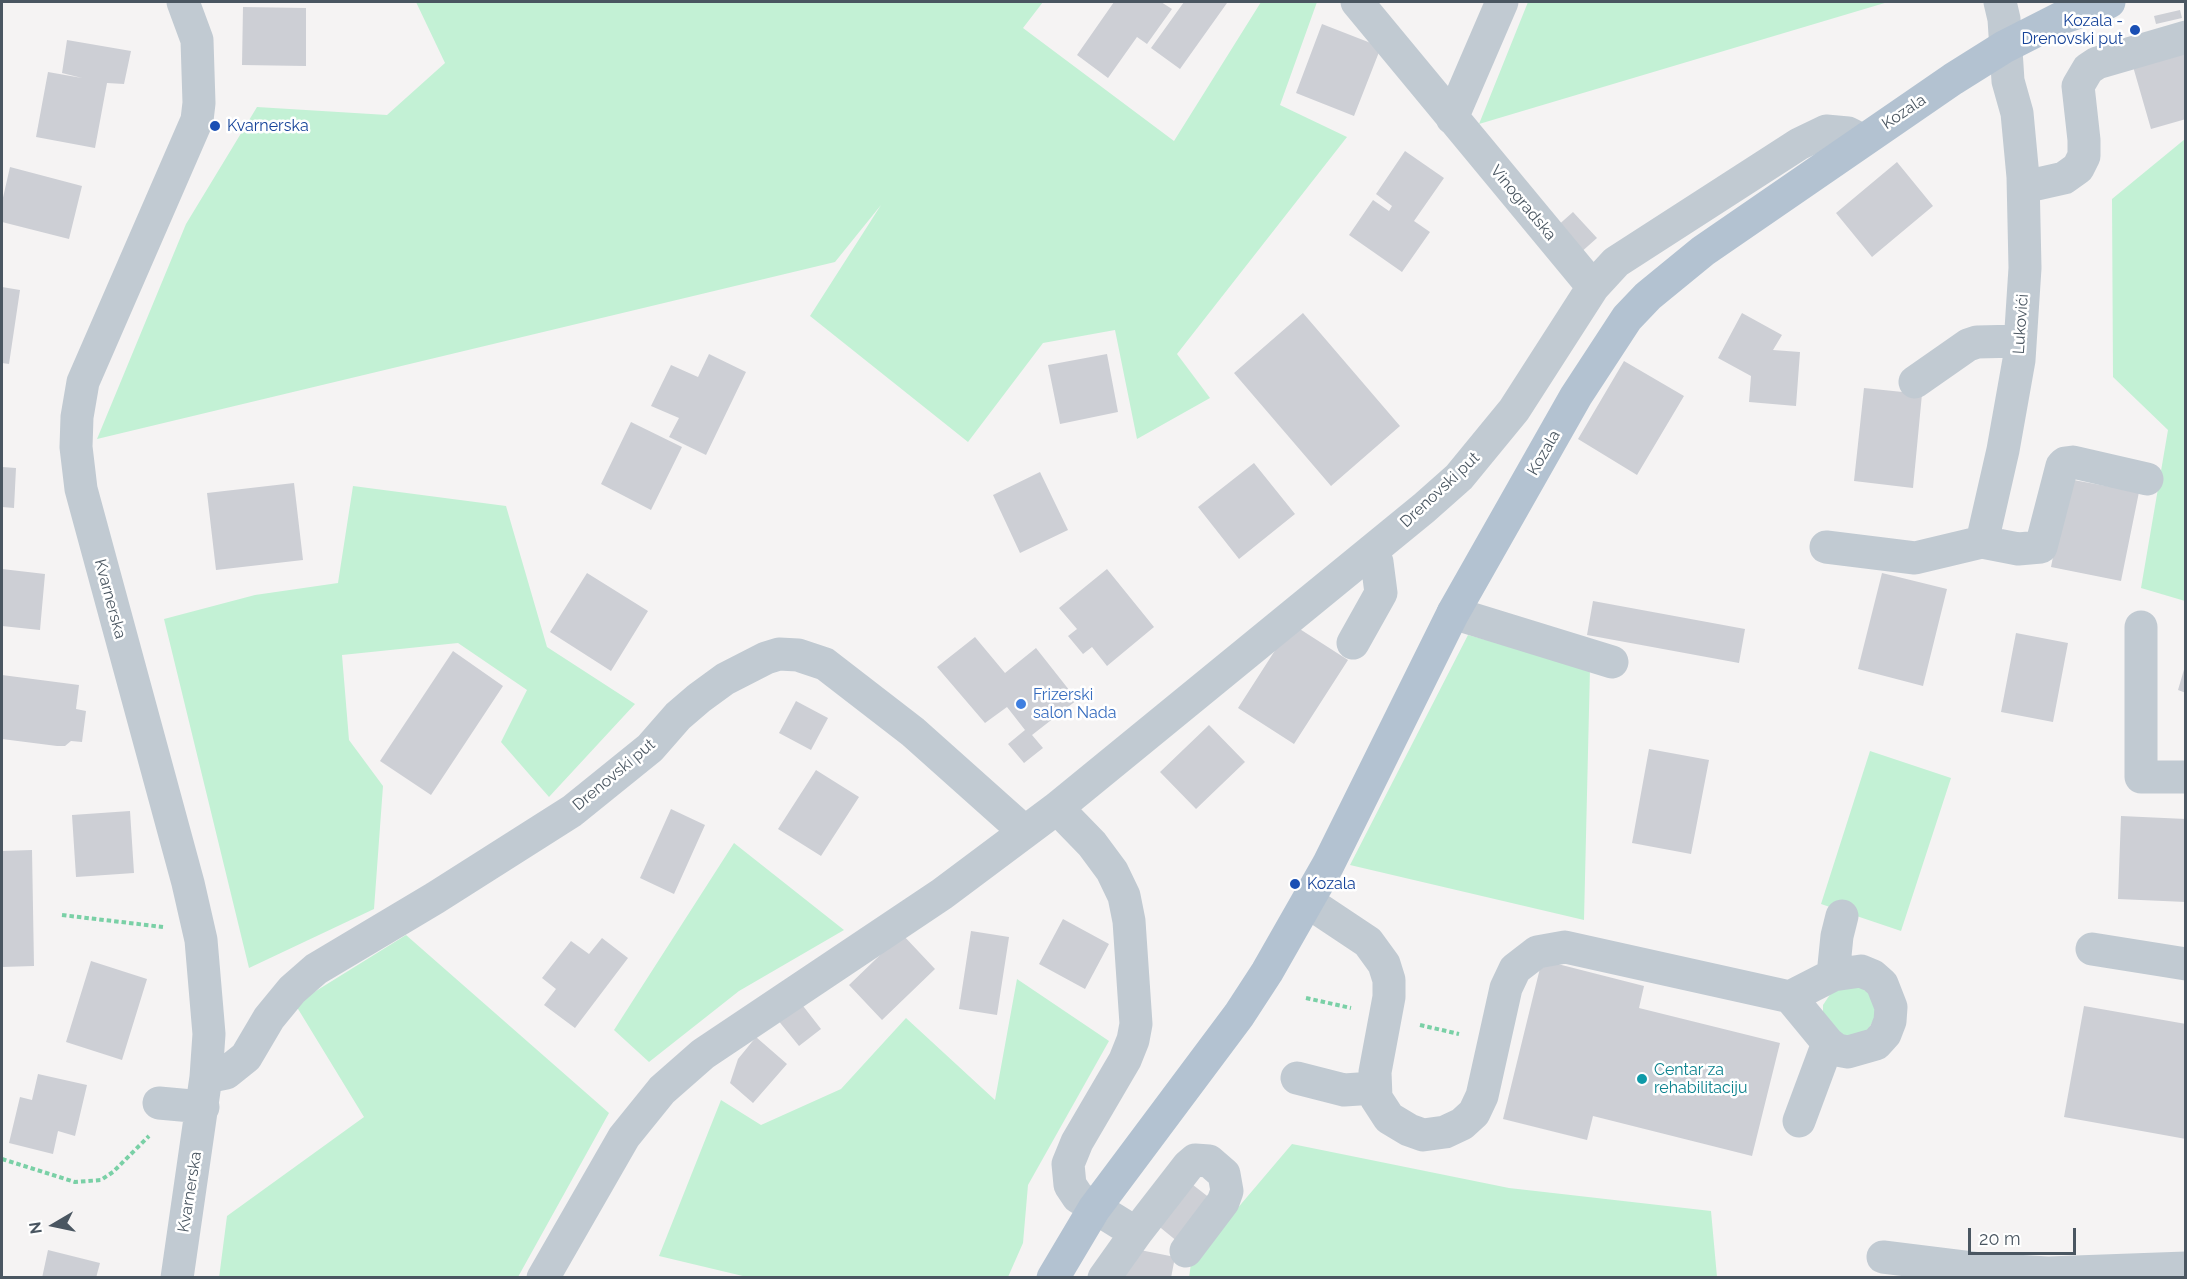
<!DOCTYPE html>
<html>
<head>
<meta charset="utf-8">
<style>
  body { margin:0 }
  #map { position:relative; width:2187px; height:1279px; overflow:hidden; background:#f5f3f3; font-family:Raleway,sans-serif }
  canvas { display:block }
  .frame { position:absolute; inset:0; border:3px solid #4a5661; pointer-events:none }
  .north { position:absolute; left:24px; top:1195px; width:60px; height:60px; -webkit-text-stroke:4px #fff; paint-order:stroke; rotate:261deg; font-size:16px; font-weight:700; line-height:24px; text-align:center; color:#4a5661 }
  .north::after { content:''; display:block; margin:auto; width:21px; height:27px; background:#4a5661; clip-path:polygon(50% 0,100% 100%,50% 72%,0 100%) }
  .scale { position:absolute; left:1968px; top:1228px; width:108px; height:27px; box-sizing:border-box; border:3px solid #4a5661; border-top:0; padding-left:8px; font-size:18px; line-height:21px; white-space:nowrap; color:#4a5661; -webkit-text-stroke:4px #fff; paint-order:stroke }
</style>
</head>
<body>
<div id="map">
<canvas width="2187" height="1279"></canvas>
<div class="frame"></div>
<div class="north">N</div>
<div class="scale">20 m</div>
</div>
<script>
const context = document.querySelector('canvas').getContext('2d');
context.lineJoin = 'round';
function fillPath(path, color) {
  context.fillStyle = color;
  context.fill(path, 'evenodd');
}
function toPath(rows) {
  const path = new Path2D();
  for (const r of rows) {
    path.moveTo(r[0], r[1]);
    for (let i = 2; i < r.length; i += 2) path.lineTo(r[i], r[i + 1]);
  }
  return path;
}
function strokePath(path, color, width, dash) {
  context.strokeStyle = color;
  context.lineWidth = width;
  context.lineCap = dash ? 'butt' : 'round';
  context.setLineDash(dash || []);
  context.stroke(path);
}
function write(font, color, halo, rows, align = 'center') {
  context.font = font + ' Raleway,sans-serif';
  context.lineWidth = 5;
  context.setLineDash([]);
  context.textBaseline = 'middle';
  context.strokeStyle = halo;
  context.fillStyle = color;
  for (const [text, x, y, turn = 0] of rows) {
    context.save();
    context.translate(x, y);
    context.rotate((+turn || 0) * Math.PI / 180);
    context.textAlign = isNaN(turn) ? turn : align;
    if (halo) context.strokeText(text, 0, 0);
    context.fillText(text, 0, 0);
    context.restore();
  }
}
const green = toPath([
  [416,2,1043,2,1023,28,1174,141,1261,2,1317,2,1280,105,1347,137,1177,354,1210,398,1137,439,1115,330,1043,343,968,442,810,316,881,205,835,262,97,439,186,224,257,107,387,115,445,63],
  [1528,2,1888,2,1479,124],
  [2185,139,2185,601,2141,588,2168,430,2113,377,2112,199],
  [353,486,506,506,547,647,635,704,549,797,501,742,527,690,458,643,342,655,349,740,383,786,374,909,249,968,164,619,255,595,338,583],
  [1468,635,1590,668,1584,920,1350,865],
  [1870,751,1951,778,1901,931,1821,904],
  [734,843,844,930,739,991,649,1062,614,1030],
  [406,935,609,1113,518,1277,219,1278,227,1216,364,1117,295,1004],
  [1017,979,1109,1041,1028,1185,1023,1243,1008,1277,747,1277,659,1256,721,1100,761,1125,841,1089,906,1018,995,1100],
  [1859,987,1868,992,1876,1008,1875,1017,1867,1032,1844,1038,1823,1015,1823,1005,1833,990],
  [1292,1144,1509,1188,1711,1211,1717,1277,1189,1278,1191,1263]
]);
const building = toPath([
  [1114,2,1161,2,1172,9,1147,44,1137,37,1108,78,1077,55],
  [1184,2,1227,3,1180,69,1151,48],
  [243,7,306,8,306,66,242,65],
  [2180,10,2182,18,2156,24,2154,16],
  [1322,24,1381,47,1354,116,1296,93],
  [67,40,131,51,124,84,107,83,95,148,36,137,48,72,82,78,62,73],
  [2186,47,2186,119,2151,129,2132,63],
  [1405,151,1444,178,1414,221,1430,232,1402,272,1349,235,1373,200,1389,211,1392,206,1376,194],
  [1897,162,1933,206,1872,257,1836,213],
  [10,167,82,186,69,239,2,222,2,202],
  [1573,212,1597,238,1579,254,1555,228],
  [2,287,20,290,9,364,2,363],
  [1303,313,1400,426,1331,486,1234,373],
  [1742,313,1782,335,1773,350,1800,352,1796,406,1749,402,1751,376,1718,358],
  [709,354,746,372,706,455,669,437,679,418,651,406,671,365,698,377],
  [1107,354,1118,412,1060,424,1048,365],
  [1624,361,1684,396,1637,475,1578,439],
  [1864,388,1922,394,1913,488,1854,481],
  [631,422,682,447,651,510,601,484],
  [1254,463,1295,514,1239,559,1198,507],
  [2,467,16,468,14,508,2,507],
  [1040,472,1068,530,1020,553,993,495],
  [2068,479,2139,492,2121,581,2051,567],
  [294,483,303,560,216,570,207,493],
  [2,569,45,574,40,630,2,626],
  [1107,569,1154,627,1107,666,1092,647,1083,654,1068,636,1077,629,1059,608],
  [587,573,648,611,611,671,550,632],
  [1882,573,1947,589,1923,686,1858,669],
  [1593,601,1745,629,1739,663,1587,635],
  [1292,624,1348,660,1294,744,1238,708],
  [2016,633,2068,643,2053,722,2001,712],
  [975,637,1005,673,1036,648,1077,700,1032,735,1043,748,1024,763,1008,744,1025,730,1007,707,985,723,937,667],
  [453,651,503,686,431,795,380,761],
  [2185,666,2186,666,2186,693,2178,690],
  [2,675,79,685,76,709,86,711,82,742,71,741,65,746,57,746,2,739],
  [796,701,828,718,811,750,779,733],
  [1209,725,1245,762,1196,809,1160,772],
  [1649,749,1709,760,1691,854,1632,843],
  [816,770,859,797,821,856,778,829],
  [671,809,705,825,674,894,640,878],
  [130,811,134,873,76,877,72,815],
  [2121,816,2186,819,2186,902,2118,899],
  [32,850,34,966,2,967,2,851],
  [1063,919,1109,944,1085,989,1039,964],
  [971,931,1009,937,997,1015,959,1009],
  [902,934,935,969,882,1020,849,985],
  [602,938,628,958,575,1028,544,1005,556,989,542,978,571,941,589,954],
  [1542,960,1644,986,1639,1008,1780,1043,1752,1156,1593,1116,1587,1140,1503,1119],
  [91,961,147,979,122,1060,66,1042],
  [800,1002,821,1029,799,1046,777,1019],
  [2084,1006,2186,1024,2186,1139,2064,1117],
  [756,1037,787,1064,753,1103,730,1083,738,1059],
  [38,1074,87,1085,75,1136,58,1131,53,1154,9,1143,20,1097,32,1100],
  [1188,1181,1211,1199,1178,1242,1156,1224],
  [1130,1248,1175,1257,1171,1278,1124,1278],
  [48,1250,100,1263,96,1278,42,1278]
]);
const path = toPath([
  [62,915,163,927],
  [1306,998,1351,1008],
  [1420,1025,1459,1034],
  [2,1159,75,1182,101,1180,113,1172,149,1136]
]);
const minor = toPath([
  [1357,2,1593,287],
  [1452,118,1502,2],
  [2024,187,2064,178,2078,168,2084,156,2084,140,2078,86,2088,69,2097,63,2186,37],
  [1915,382,1968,345,1977,342,2020,341],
  [1982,542,2018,549,2041,547,2062,466,2065,463,2073,462,2147,479],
  [1826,547,1915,558,1982,542,2003,450,2019,360,2025,268,2023,177,2017,113,2008,81,2004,19,2000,2],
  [1453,613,1612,662],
  [2141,627,2141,777,2186,777],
  [1353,643,1381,593,1377,562,1372,551],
  [1057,808,1092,844,1112,871,1124,896,1129,921,1136,1024,1133,1040,1125,1060,1077,1142,1068,1164,1070,1185,1078,1197,1136,1233,1104,1278],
  [1308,902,1368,942,1384,964,1389,980,1389,997,1375,1072,1376,1098,1389,1118,1409,1130,1423,1135,1445,1132,1462,1124,1474,1113,1482,1096,1506,988,1515,969,1537,952,1565,947,1790,997,1828,1043,1837,1050,1848,1052,1876,1044,1885,1034,1890,1021,1891,1007,1882,984,1873,976,1861,971,1833,975,1790,997],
  [2092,949,2186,964],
  [1833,975,1837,936,1842,916],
  [206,1077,226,1073,246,1057,269,1018,292,990,316,969,435,898,572,811,650,748,678,716,699,698,725,679,766,658,779,654,798,655,825,664,913,732,1025,832],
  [1297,1078,1344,1090,1374,1088],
  [159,1103,203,1107],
  [1799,1121,1828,1043],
  [1136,1233,1188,1166,1195,1160,1209,1161,1224,1174,1227,1191,1223,1202,1186,1251],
  [1883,1257,1980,1269,2048,1273,2186,1268],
  [177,1278,206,1077,209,1034,201,940,188,883,81,489,76,447,77,417,83,382,197,120,199,103,197,40,183,2],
  [543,1278,624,1137,662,1090,703,1054,942,894,1057,808,1424,508,1459,477,1514,410,1593,287,1616,262,1799,144,1826,131,1848,133,1862,140]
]);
const major = toPath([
  [1053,1278,1094,1209,1239,1015,1267,972,1328,865,1453,613,1576,396,1627,318,1648,296,1703,251,1953,79,2004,47,2061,18,2109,2]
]);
const markers = [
  [2135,30,6,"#1a4fb4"],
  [215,126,6,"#1a4fb4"],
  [1021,704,6,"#3f7fe0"],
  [1295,884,6,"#1a4fb4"],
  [1642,1079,6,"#0f9aa8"]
];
const transitNames = [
  ["Kozala -",2123,21,"right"],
  ["Drenovski put",2123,39,"right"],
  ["Kvarnerska",227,126],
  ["Kozala",1307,884]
];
const streetNames = [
  ["Kozala",1904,112,-34],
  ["Vinogradska",1523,203,50],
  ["Lukovići",2021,324,-86],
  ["Kozala",1544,453,-60],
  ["Drenovski put",1440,490,-43],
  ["Kvarnerska",110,599,75],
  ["Drenovski put",614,775,-40],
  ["Kvarnerska",190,1192,-81]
];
const shopNames = [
  ["Frizerski",1033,695],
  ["salon Nada",1033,713]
];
const cultureNames = [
  ["Centar za",1654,1070],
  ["rehabilitaciju",1654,1088]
];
fillPath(green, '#c3f1d5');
fillPath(building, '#cdcfd5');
strokePath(path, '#7ad0a6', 4, [4.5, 3]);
strokePath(minor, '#c1cad2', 33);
strokePath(major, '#b3c2d1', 33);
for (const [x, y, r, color] of markers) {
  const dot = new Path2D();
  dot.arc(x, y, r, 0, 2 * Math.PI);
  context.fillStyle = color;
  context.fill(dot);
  strokePath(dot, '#fff', 2);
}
write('16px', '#164399', '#fff', transitNames, 'left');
write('16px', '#4a5661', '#fff', streetNames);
write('16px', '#366cbe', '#fff', shopNames, 'left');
write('16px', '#0d838f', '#fff', cultureNames, 'left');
</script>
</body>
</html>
